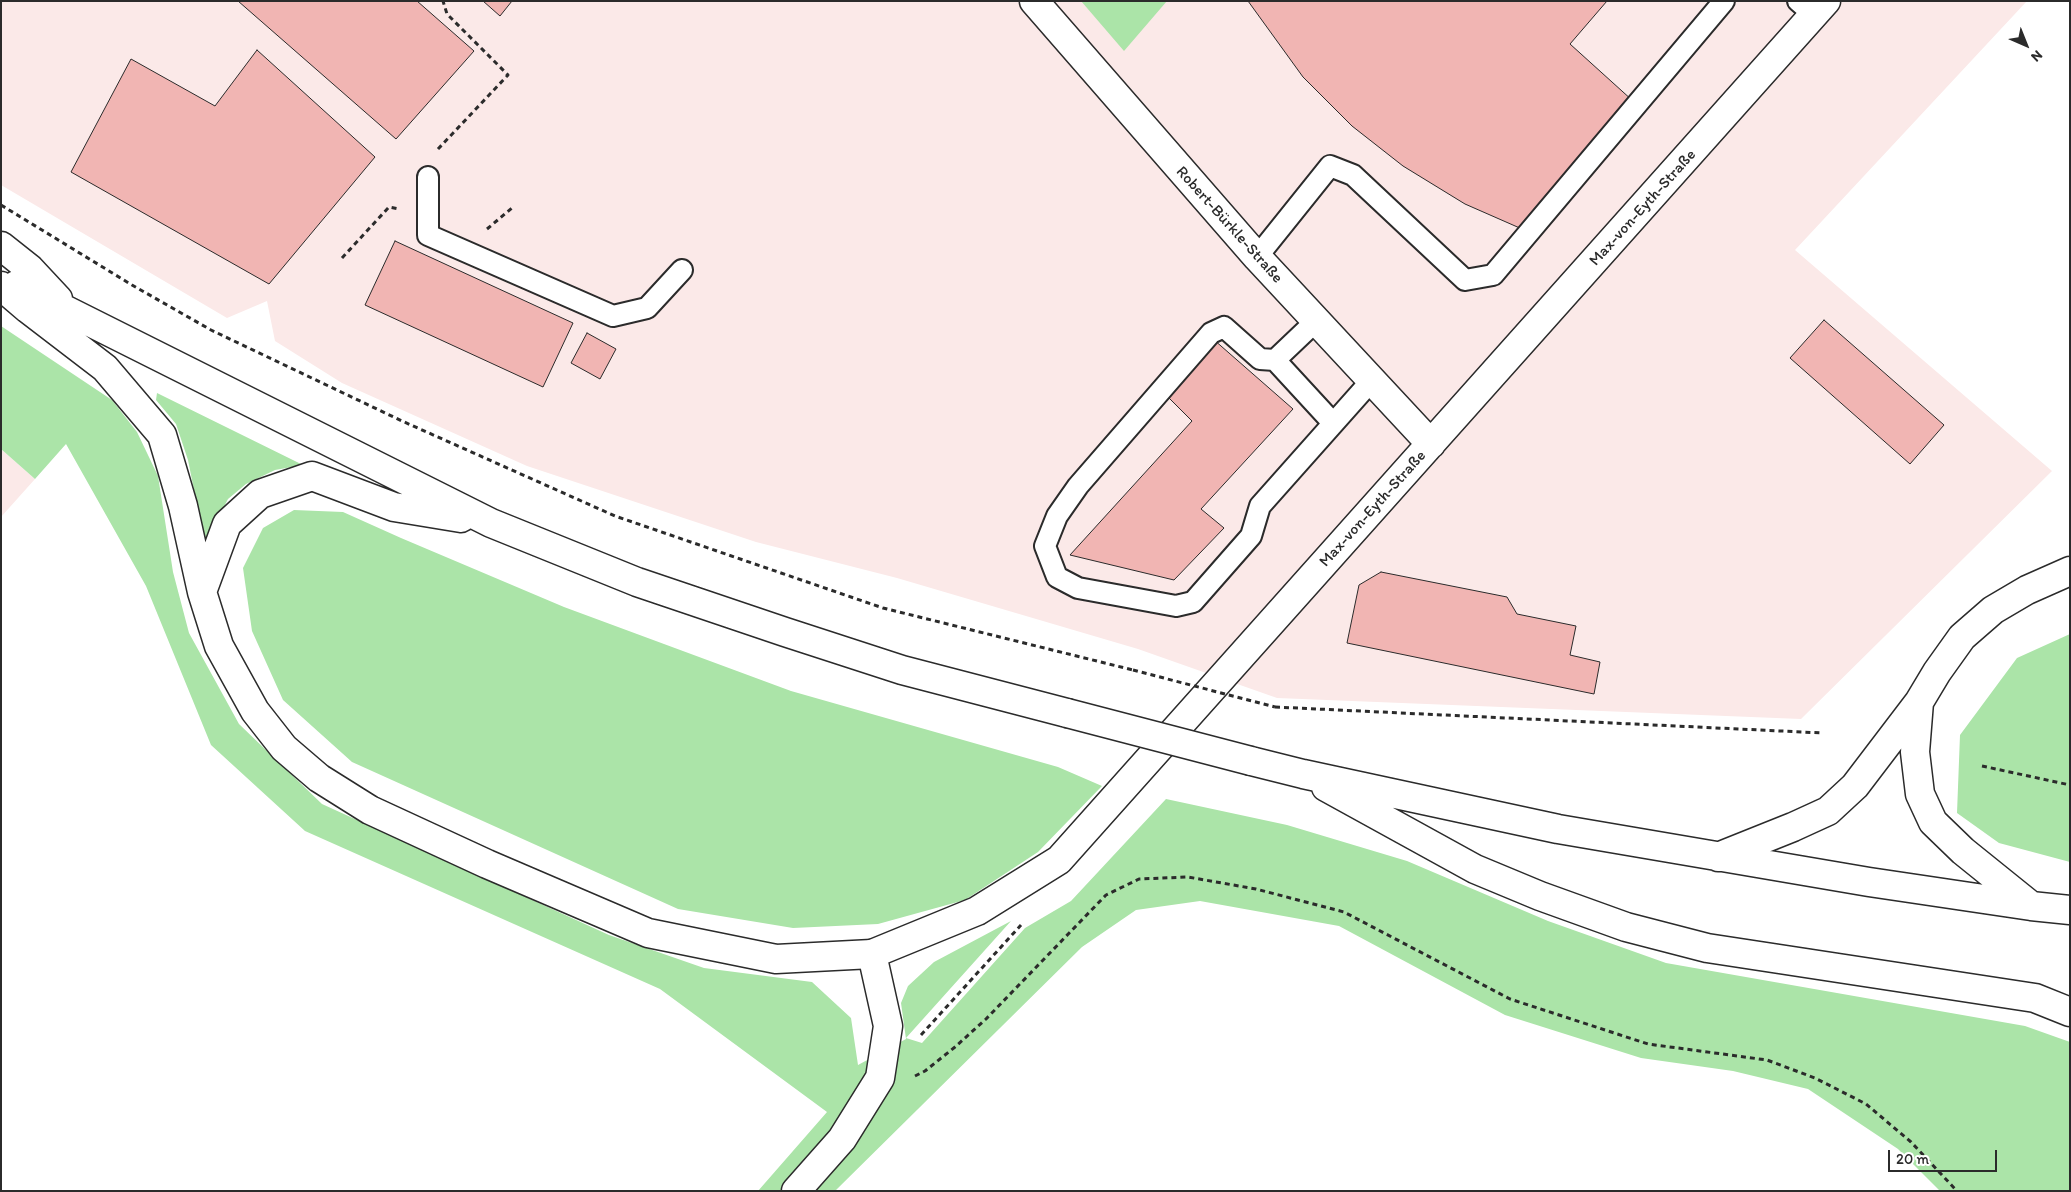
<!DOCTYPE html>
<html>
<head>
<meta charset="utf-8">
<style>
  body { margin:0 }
  #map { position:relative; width:2071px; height:1192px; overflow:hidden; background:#fff; font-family:Itim,sans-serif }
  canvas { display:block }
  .frame { position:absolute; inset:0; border:2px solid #2b2b2b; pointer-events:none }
  .north { position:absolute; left:2001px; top:20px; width:50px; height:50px; -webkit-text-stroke:4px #fff; paint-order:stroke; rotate:136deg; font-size:14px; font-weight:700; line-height:20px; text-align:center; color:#2b2b2b }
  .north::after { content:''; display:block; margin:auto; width:18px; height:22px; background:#2b2b2b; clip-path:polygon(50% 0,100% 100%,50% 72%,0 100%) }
  .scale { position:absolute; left:1888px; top:1150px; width:109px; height:22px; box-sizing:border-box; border:2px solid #2b2b2b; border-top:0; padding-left:6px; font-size:15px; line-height:18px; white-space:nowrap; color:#2b2b2b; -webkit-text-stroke:4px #fff; paint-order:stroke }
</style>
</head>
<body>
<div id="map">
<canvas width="2071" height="1192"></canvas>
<div class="frame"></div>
<div class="north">N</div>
<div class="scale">20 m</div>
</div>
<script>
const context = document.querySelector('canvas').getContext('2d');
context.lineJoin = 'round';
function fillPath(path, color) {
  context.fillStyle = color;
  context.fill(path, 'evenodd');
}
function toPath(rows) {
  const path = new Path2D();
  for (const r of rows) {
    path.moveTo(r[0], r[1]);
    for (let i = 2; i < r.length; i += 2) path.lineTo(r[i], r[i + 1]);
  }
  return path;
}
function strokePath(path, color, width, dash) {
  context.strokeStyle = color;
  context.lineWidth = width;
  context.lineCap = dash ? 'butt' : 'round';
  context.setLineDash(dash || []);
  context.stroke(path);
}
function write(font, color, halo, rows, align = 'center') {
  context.font = font + ' Itim,sans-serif';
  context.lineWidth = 5;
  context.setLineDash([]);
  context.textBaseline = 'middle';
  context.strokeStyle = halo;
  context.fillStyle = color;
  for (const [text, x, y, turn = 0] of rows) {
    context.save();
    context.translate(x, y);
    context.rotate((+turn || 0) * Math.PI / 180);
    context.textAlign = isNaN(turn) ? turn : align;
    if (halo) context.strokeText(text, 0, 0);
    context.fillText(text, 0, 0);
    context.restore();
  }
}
const built = toPath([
  [1,1,2027,1,1795,250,2052,471,1801,719,1277,698,1138,649,897,578,756,542,527,466,342,383,275,341,267,301,227,318,1,185],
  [1,449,35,479,1,517]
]);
const green = toPath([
  [1081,1,1167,1,1124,51],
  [1,326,112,400,137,432,158,476,173,572,189,633,239,724,322,804,609,935,704,968,812,982,851,1018,858,1065,906,1039,901,1003,908,986,934,962,1011,921,906,1038,922,1043,1025,928,1071,901,1166,799,1287,825,1407,861,1548,921,1666,963,2025,1026,2070,1042,2070,1191,1940,1191,1898,1149,1808,1089,1733,1071,1641,1058,1505,1015,1339,926,1200,901,1136,910,1082,947,835,1191,758,1191,827,1112,660,989,305,831,211,745,146,586,66,444,35,479,1,449],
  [157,393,303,465,275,470,246,484,228,499,216,522,207,546,201,545,199,515,188,460,176,424,156,400],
  [294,510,343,512,401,538,564,607,791,691,1058,767,1102,786,1038,852,965,900,878,924,793,928,678,909,352,762,283,700,252,631,243,568,263,528],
  [2070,634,2070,862,1999,843,1957,813,1960,735,2017,658]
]);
const building = toPath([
  [238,1,417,1,474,51,396,139,238,1],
  [483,1,512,1,500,16,483,1],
  [1248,1,1607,1,1570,44,1633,101,1522,229,1465,204,1403,166,1352,126,1303,77,1248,1],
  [257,50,375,157,269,284,71,172,131,59,215,106,257,50],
  [395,241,573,323,543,387,365,305,395,241],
  [1824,320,1944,425,1910,464,1790,358,1824,320],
  [587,333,616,349,600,379,571,363,587,333],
  [1213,339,1293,409,1201,509,1224,528,1174,580,1070,555,1192,421,1164,393,1213,339],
  [1381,572,1507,597,1517,614,1576,626,1570,655,1600,662,1594,694,1347,643,1359,585,1381,572]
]);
const path = toPath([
  [438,149,508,75,447,14,443,1],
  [1,205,132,285,211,330,402,421,615,516,883,608,1133,670],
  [487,229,512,208],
  [342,258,389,207,399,209],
  [1275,707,1823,733],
  [1982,766,2070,785],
  [921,1035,1021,925],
  [915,1076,925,1071,955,1047,986,1019,1106,895,1139,879,1188,877,1256,889,1344,912,1510,999,1648,1044,1767,1060,1815,1078,1866,1104,1911,1142,1957,1191]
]);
const service = toPath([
  [1798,1,1813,14],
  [428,177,428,235,613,316,647,308,682,270],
  [1257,257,1330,166,1353,175,1465,280,1493,275,1724,1],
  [1316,321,1275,360,1260,359,1224,327,1211,333,1078,486,1057,516,1045,546,1057,577,1078,588,1176,606,1193,602,1251,536,1260,506,1372,380],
  [1275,360,1333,423]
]);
const minor = toPath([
  [1034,1,1257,257,1431,444],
  [796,1191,842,1139,880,1078,888,1026,872,954,977,911,1059,860,1826,1]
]);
const trunk = toPath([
  [1,246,30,269,58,299],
  [16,285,491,523,637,582,785,632,902,670,1067,713],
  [1,286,28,309,105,368,162,435,183,506,202,592,219,646,255,711,284,748,319,778,370,810,487,864,648,933,776,959,872,954],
  [202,592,227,524,260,494,312,476,394,507,461,518],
  [1919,702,1915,752,1920,794,1933,822,1963,851,2030,905],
  [1251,761,1303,774,1558,829,1869,882,2031,906,2070,910],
  [1326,787,1475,869,1540,896,1626,927,1707,948,2035,998,2070,1012],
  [1718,857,1793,827,1828,811,1855,786,1919,702,1937,672,1962,637,1993,610,2027,590,2070,571]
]);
const pathBridge = toPath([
  [1133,670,1275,707]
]);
const trunkBridge = toPath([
  [1067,713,1251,761]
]);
const streetNames = [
  ["Max-von-Eyth-Straße",1643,208,-48],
  ["Robert-Bürkle-Straße",1229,225,48],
  ["Max-von-Eyth-Straße",1373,509,-48]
];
fillPath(built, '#fbe9e8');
fillPath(green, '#abe4a8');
fillPath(building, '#f1b5b3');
strokePath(building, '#2b2b2b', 1);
strokePath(service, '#2b2b2b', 24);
strokePath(minor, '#2b2b2b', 31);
strokePath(trunk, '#2b2b2b', 31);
strokePath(path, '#2b2b2b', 3, [5, 4]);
strokePath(service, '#fff', 20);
strokePath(minor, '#fff', 28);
strokePath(trunk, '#fff', 28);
strokePath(trunkBridge, '#2b2b2b', 31, []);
strokePath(pathBridge, '#2b2b2b', 3, [5, 4]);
strokePath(trunkBridge, '#fff', 28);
write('16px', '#2b2b2b', '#fff', streetNames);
</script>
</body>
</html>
